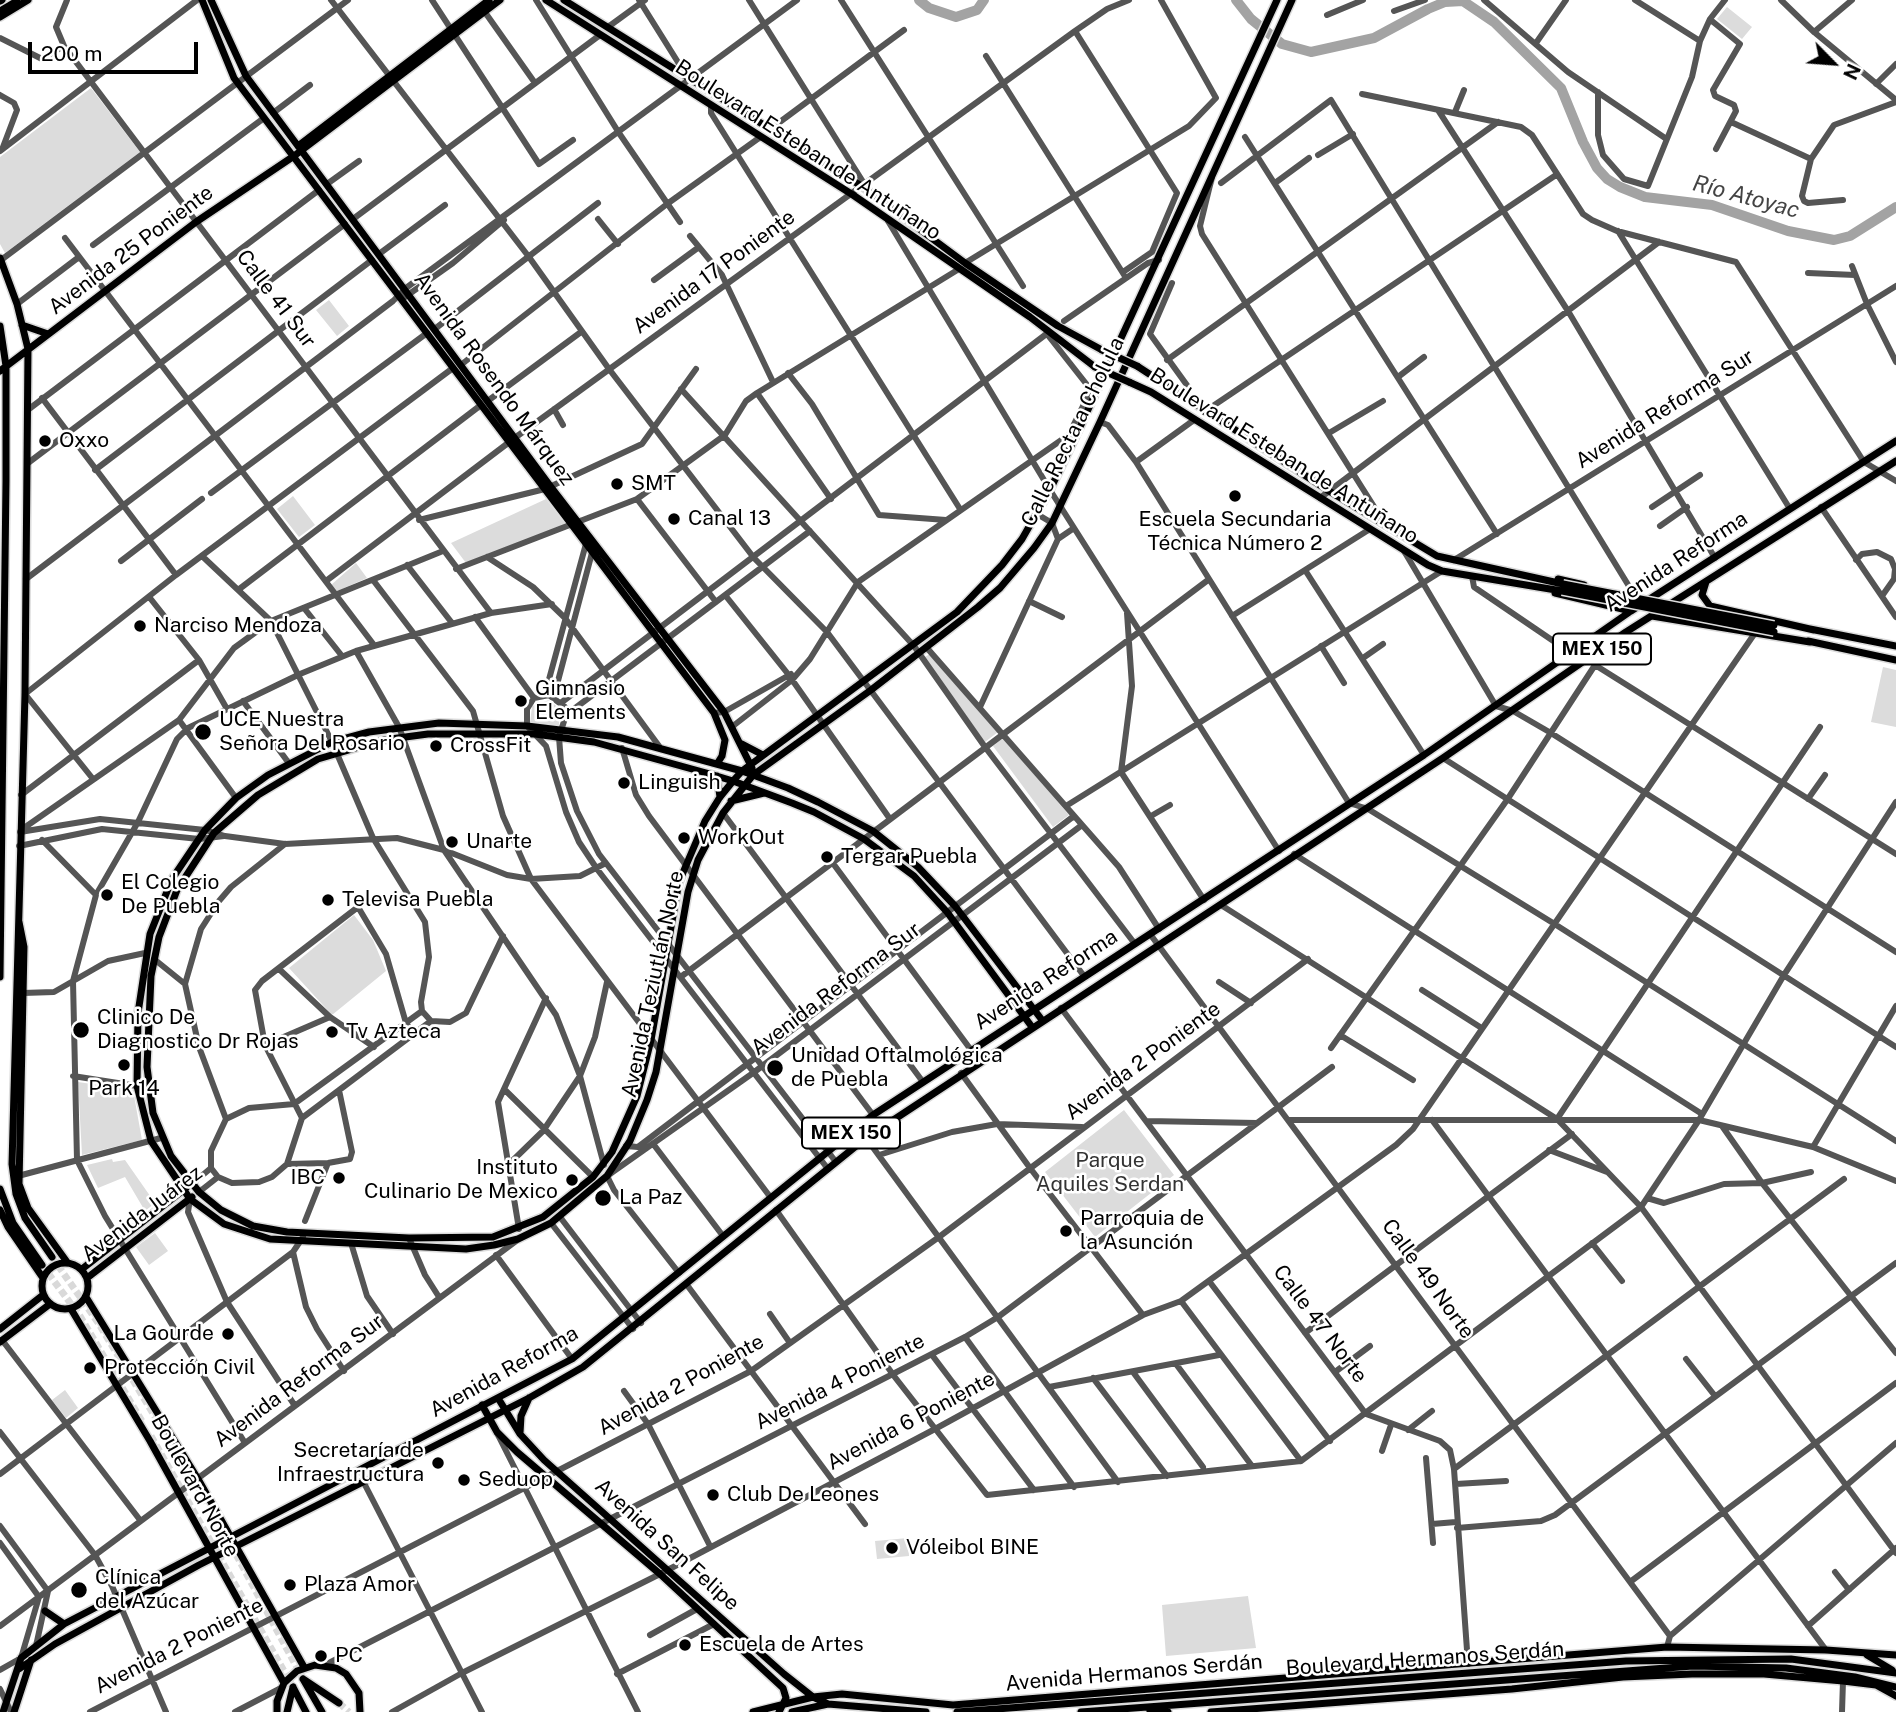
<!DOCTYPE html>
<html>
<head>
<meta charset="utf-8">
<style>
  body { margin:0 }
  #map { position:relative; width:1896px; height:1712px; overflow:hidden; background:#fff; font-family:"Public Sans",sans-serif }
  canvas { display:block }
  .north { position:absolute; left:1798px; top:28px; width:70px; height:70px; -webkit-text-stroke:5px #fff; paint-order:stroke; rotate:115deg; font-size:19px; font-weight:700; line-height:28px; text-align:center; color:#000 }
  .north::after { content:''; display:block; margin:auto; width:24px; height:32px; background:#000; clip-path:polygon(50% 0,100% 100%,50% 72%,0 100%) }
  .scale { position:absolute; left:28px; top:42px; width:170px; height:32px; box-sizing:border-box; border:4px solid #000; border-top:0; padding-left:9px; font-size:21px; line-height:24px; white-space:nowrap; color:#000; -webkit-text-stroke:5px #fff; paint-order:stroke }
</style>
</head>
<body>
<div id="map">
<canvas width="1896" height="1712"></canvas>
<div class="north">N</div>
<div class="scale">200 m</div>
</div>
<script>
const context = document.querySelector('canvas').getContext('2d');
context.lineJoin = 'round';
function fillPath(path, color) {
  context.fillStyle = color;
  context.fill(path, 'evenodd');
}
function toPath(rows) {
  const path = new Path2D();
  for (const r of rows) {
    if (r.length === 3) {
      path.moveTo(r[0] + r[2], r[1]);
      path.arc(r[0], r[1], r[2], 0, 2 * Math.PI);
      continue;
    }
    path.moveTo(r[0], r[1]);
    for (let i = 2; i < r.length; i += 2) path.lineTo(r[i], r[i + 1]);
  }
  return path;
}
function strokePath(path, color, width, dash) {
  context.strokeStyle = color;
  context.lineWidth = width;
  context.lineCap = dash ? 'butt' : 'round';
  context.setLineDash(dash || []);
  context.stroke(path);
}
function write(font, color, halo, rows, align = 'center') {
  context.font = font + ' "Public Sans",sans-serif';
  context.lineWidth = 5;
  context.setLineDash([]);
  context.textBaseline = 'middle';
  context.strokeStyle = halo;
  context.fillStyle = color;
  for (const [text, x, y, turn = 0] of rows) {
    context.save();
    context.translate(x, y);
    context.rotate((+turn || 0) * Math.PI / 180);
    context.textAlign = isNaN(turn) ? turn : align;
    if (halo) context.strokeText(text, 0, 0);
    context.fillText(text, 0, 0);
    context.restore();
  }
}
const green = toPath([
  [1727,7,1752,27,1742,39,1717,19],
  [91,88,140,152,5,253,0,244,0,157],
  [329,300,349,326,337,336,316,310],
  [293,496,315,525,299,537,277,509],
  [546,499,566,525,466,563,451,543],
  [356,563,367,578,335,592,331,585],
  [930,654,998,732,985,742,923,658],
  [1883,667,1896,670,1896,727,1871,722],
  [549,700,560,709,559,726,530,724,532,706],
  [1003,738,1069,815,1053,827,993,746],
  [354,915,373,940,386,971,332,1015,289,968],
  [78,1082,133,1090,142,1140,82,1155],
  [1124,1110,1174,1175,1095,1237,1045,1172],
  [112,1159,113,1162,125,1160,155,1203,145,1211,125,1177,98,1188,87,1165],
  [155,1233,168,1251,149,1265,136,1247],
  [65,1390,78,1408,66,1418,52,1400],
  [908,1538,909,1556,877,1559,875,1541],
  [1248,1596,1256,1648,1166,1656,1162,1605]
]);
const river = toPath([
  [919,0,929,8,956,17,977,10,984,0],
  [1236,0,1251,19,1282,44,1311,52,1374,38,1428,9,1445,2,1463,1,1494,22,1561,88,1583,142,1597,168,1607,179,1620,187,1645,197,1712,205,1788,231,1834,240,1850,236,1896,207]
]);
const majorTunnel = toPath([
  [52,1257,99,1324,219,1523],
  [42,1265,80,1316,143,1423],
  [151,1436,293,1687],
  [231,1545,302,1677],
  [339,1703,349,1712]
]);
const minor = toPath([
  [67,0,56,27,64,46,491,613],
  [331,0,529,257,609,369,754,558,827,632,1084,976],
  [432,0,539,164,573,140],
  [536,0,619,133,680,222],
  [639,0,686,75],
  [749,0,865,185],
  [841,0,1023,286],
  [1484,0,1568,72,1665,138],
  [1635,0,1700,41],
  [1781,0,1814,32,1896,100],
  [482,8,535,83],
  [1394,11,1425,0],
  [1327,15,1363,0],
  [1712,21,1740,44,1713,90,1715,96,1734,105,1736,111,1716,149],
  [608,27,645,0],
  [1075,31,1177,193,1152,252,1123,272],
  [1814,32,1852,0],
  [0,38,42,59,64,46],
  [1536,43,1566,0],
  [986,56,1126,278],
  [1876,84,1896,64],
  [1598,92,1598,135,1603,155,1624,179,1648,186,1692,77,1700,41,1710,19,1725,0],
  [1362,94,1521,127,1532,135,1583,214,1592,220,1617,231,1736,262,1864,462,1896,481],
  [0,95,14,103,17,110,3,147],
  [711,107,711,113,960,509],
  [1438,110,1568,311,1715,558],
  [1455,112,1464,90],
  [273,113,310,85],
  [1731,122,1811,159],
  [769,130,904,30],
  [1245,137,1497,534],
  [0,151,197,0],
  [1318,155,1353,134],
  [1212,177,1200,226,1202,234,1385,524],
  [1221,183,1331,100,1635,596],
  [1275,183,1309,158],
  [327,184,359,161],
  [1843,200,1808,203,1804,201,1802,196,1811,159,1834,125,1896,102],
  [353,219,600,35],
  [598,219,618,244],
  [888,221,1050,490,1279,851],
  [1618,231,1790,509],
  [690,236,722,275,773,382],
  [65,238,374,645],
  [93,245,264,118],
  [379,254,445,205],
  [1,260,348,0],
  [965,263,1189,126,1216,98,1161,0],
  [1852,266,1867,304,1896,362],
  [1808,273,1855,275],
  [654,280,699,247],
  [1172,283,1150,334,1189,388],
  [405,297,453,263,504,220],
  [17,304,79,257],
  [1064,321,1148,263,1159,260],
  [436,328,598,203],
  [1047,334,1095,395],
  [1167,360,1498,122],
  [462,364,667,204,759,138],
  [788,373,812,404,879,515,946,520],
  [1398,377,1424,357],
  [681,389,914,646,985,747,1135,944],
  [757,393,831,499],
  [42,398,176,575],
  [489,400,581,332],
  [29,409,319,190],
  [554,409,563,425],
  [1204,412,1556,175],
  [1100,422,1108,425,1136,462,1349,803,1368,809,1553,923,1896,1141],
  [1070,432,1091,390],
  [1329,433,1383,401],
  [1136,462,1194,420],
  [28,463,345,224],
  [95,470,372,260],
  [211,493,427,333],
  [1320,498,1659,242],
  [637,499,716,602],
  [1652,507,1700,475],
  [1821,507,1896,617],
  [1037,514,1052,523,1058,539],
  [419,520,545,489,642,444,696,369],
  [1660,526,1687,507],
  [1058,539,1074,528],
  [1404,551,1496,706,1513,711,1551,733,1896,952],
  [202,556,271,621,332,742,373,838,425,922,429,957,421,1002,422,1011,431,1021],
  [487,557,533,587,565,618,659,746],
  [1454,560,1896,286],
  [1856,560,1862,554,1877,552,1891,559,1895,569,1894,579,1882,596],
  [121,561,202,499],
  [407,565,452,623],
  [456,569,637,499,725,435,746,401,757,393,959,269],
  [1305,570,1424,755],
  [1472,576,1474,587,1571,653],
  [26,579,393,301,406,288,797,0],
  [373,580,473,711,503,816,531,879,771,1198],
  [326,581,516,437,1075,31,1107,9,1129,0],
  [238,590,481,405],
  [725,595,788,674,890,819],
  [150,598,199,660,227,709],
  [1029,601,1062,617],
  [304,608,342,656],
  [1127,613,1132,686,1121,772,1204,900],
  [1232,616,1370,529],
  [475,617,534,698],
  [1321,646,1344,683],
  [927,648,1119,867,1159,929],
  [356,651,399,727,444,850,556,1015,580,1076,604,1165],
  [1590,657,1595,665,1896,854],
  [1363,658,1383,644],
  [545,694,587,540],
  [554,696,593,549],
  [243,701,288,762],
  [562,702,1049,332],
  [980,707,1058,539],
  [714,713,724,712,791,674],
  [566,715,810,531],
  [179,720,236,798],
  [733,726,792,680,810,659,858,582,1080,427],
  [622,748,636,795,649,816,873,1115],
  [1443,758,1896,1047],
  [93,779,25,694,176,575,453,368],
  [21,795,199,660],
  [1808,799,1825,775],
  [1066,806,1442,571],
  [723,813,923,1082],
  [1151,816,1170,805],
  [21,830,179,720,234,648,271,621,443,551],
  [20,832,100,819,205,830,225,836,285,844,397,838,444,850,507,875,531,879,580,876,606,863],
  [42,840,96,895],
  [19,846,102,829,199,839,224,836],
  [1294,854,1702,1114],
  [832,862,971,1050],
  [1221,905,1557,1119,1641,1207,1896,1553],
  [1150,934,1670,1636,1667,1647],
  [154,959,185,984],
  [279,969,330,1017,374,1047],
  [682,976,1208,580],
  [1219,982,1251,1003],
  [1422,990,1480,1027],
  [23,993,54,992,108,961,145,953],
  [1061,1008,1366,1414,1440,1441,1450,1450,1454,1469,1468,1664],
  [422,1011,294,1104,249,1108,226,1119,211,1151,211,1168,218,1177,232,1183,259,1182,272,1177,287,1164,302,1118,431,1021],
  [431,1021,450,1022,466,1013,503,936],
  [1340,1035,1413,1080],
  [265,1045,330,1017],
  [1331,1048,1507,800,1595,665],
  [961,1073,1030,1168,1143,1315],
  [73,1076,137,1086],
  [504,1089,593,1177],
  [302,1118,265,1045,255,990,262,981,358,907,386,954,406,1023,414,1034],
  [226,1119,199,1047,185,984,201,929,219,901,231,887,285,844],
  [1557,1119,1820,727],
  [1289,1120,1699,1120,1813,1147,1896,1181],
  [1432,1120,1826,1650],
  [1147,1121,1257,1123],
  [1722,1126,1762,1183,1896,1353],
  [866,1138,1118,1482],
  [654,1145,723,1236],
  [626,1146,638,1147,1074,816],
  [1813,1147,1896,1006],
  [1549,1150,1607,1172],
  [879,1155,952,1132,997,1124,1082,1127],
  [287,1164,328,1163,350,1159,352,1152,339,1090],
  [507,1166,543,1131,580,1076,595,1037,607,982],
  [828,1169,597,869,579,842,566,812,546,746,527,726,527,709,534,698,549,695,565,707,566,715,559,737,561,763,577,811,599,854,836,1162],
  [18,1176,161,1138],
  [192,1184,211,1168],
  [199,1192,218,1177],
  [1647,1198,1664,1203,1724,1184,1762,1183,1811,1172],
  [190,1199,188,1212,227,1302,295,1406],
  [776,1210,894,1376,987,1495,1301,1461,1641,1207,1699,1120,1784,975,1896,802],
  [560,1217,641,1323],
  [305,1221,328,1163],
  [551,1223,633,1329],
  [519,1229,498,1102,546,998],
  [303,1237,293,1252,306,1307,317,1329,344,1371],
  [409,1238,425,1275,439,1297],
  [351,1243,367,1296,393,1334],
  [1592,1243,1622,1281],
  [496,1255,572,1359],
  [679,1273,614,1190,607,1176,753,1073,1082,825],
  [1209,1281,1330,1441],
  [687,1285,865,1524],
  [1181,1301,1301,1461],
  [770,1314,790,1343],
  [1305,1333,1572,1134],
  [965,1337,1074,1487],
  [2,1340,140,1520],
  [932,1355,1034,1490],
  [1686,1359,1715,1396],
  [1176,1364,1252,1466],
  [1133,1372,1203,1467],
  [1335,1372,1370,1346],
  [1093,1378,1167,1476],
  [1049,1387,1219,1355],
  [624,1391,648,1424,710,1546],
  [1408,1430,1432,1411],
  [0,1432,95,1555,112,1586,166,1712],
  [497,1433,638,1712],
  [245,1443,105,1216,77,1160,73,981,96,895,138,822,177,739,188,728,300,674,356,651,491,613,552,604],
  [1382,1451,1391,1425],
  [1426,1458,1433,1543],
  [1454,1469,1844,1179],
  [0,1474,293,1252],
  [364,1483,482,1712],
  [1456,1484,1506,1481],
  [1432,1524,1456,1522],
  [0,1526,48,1591],
  [1457,1528,1541,1521,1555,1515,1896,1263],
  [0,1543,39,1597,21,1658,0,1670],
  [1835,1572,1849,1590],
  [1630,1582,1896,1383],
  [0,1626,516,1241],
  [1808,1626,1896,1548],
  [650,1635,697,1609],
  [1670,1636,1896,1443],
  [36,1646,48,1591],
  [325,1665,965,1337,998,1317,1332,1067],
  [617,1674,714,1624],
  [0,1689,11,1712],
  [90,1712,751,1371,939,1237,1308,959],
  [235,1712,281,1688],
  [392,1712,462,1673,660,1574,935,1429,1143,1315,1181,1301,1396,1145,1413,1129,1755,633],
  [1842,1712,1843,1681]
]);
const major = toPath([
  [202,0,234,78,714,713,725,740,722,756,717,764],
  [211,0,246,76,551,487,724,712,752,768],
  [546,0,853,195,1030,317,1095,367],
  [564,0,863,187,965,263,1058,326,1102,350],
  [0,1,2,0],
  [0,11,17,1],
  [0,17,28,0],
  [298,146,489,0],
  [0,258,17,304,28,349,25,694,12,1164,16,1194,25,1218,52,1257],
  [22,325,48,334],
  [0,326,6,366,6,481,0,977],
  [1137,366,1329,491,1437,556,1563,584],
  [0,371,196,222,294,156,500,0],
  [1129,382,1151,392,1428,565,1442,571,1562,591],
  [1558,579,1584,585],
  [1706,582,1702,595,1710,606,1814,630],
  [1555,593,1631,611],
  [1652,616,1810,642],
  [1810,629,1896,646],
  [1808,641,1896,660],
  [742,744,763,755],
  [717,776,720,797],
  [731,801,764,793],
  [19,922,24,947,19,1184,28,1208,67,1262],
  [1042,1020,955,906,918,867,873,831,818,802,788,788,753,775,742,771,618,737,527,726,439,723,369,732,332,742,268,775,236,798,205,830,172,879,150,934,138,1013,137,1086,151,1141,190,1199,224,1224,270,1239,466,1249,494,1245,518,1239,551,1223,607,1176,630,1141,647,1100,656,1072,688,892,698,860,723,813,753,775,871,690,978,607,1000,588,1034,548,1052,523,1100,422,1292,0],
  [1032,1027,947,912,914,876,864,839,814,812,792,803,733,781,710,774,594,742,535,734,428,734,383,740,318,759,258,795,214,833,177,890,159,937,151,976,147,1067,153,1113,171,1156,199,1192,221,1210,253,1226,287,1232,409,1238,493,1237,543,1217,593,1177,612,1152,637,1096,651,1040,679,882,705,821,720,797,733,781,742,771,957,612,1002,565,1022,539,1050,490,1080,427,1277,0],
  [0,1189,13,1223,42,1265],
  [0,1210,8,1227,43,1278],
  [65,1286,23],
  [82,1269,186,1188],
  [87,1278,192,1197],
  [86,1297,198,1479,304,1667],
  [71,1309,150,1441,284,1683],
  [0,1329,43,1295],
  [0,1342,50,1304],
  [498,1398,520,1434,544,1460,784,1674,813,1697,828,1704],
  [482,1405,497,1432,517,1452,660,1574,783,1688,786,1698,779,1712],
  [520,1433,521,1416,529,1398],
  [45,1611,64,1624],
  [1867,1655,1892,1670],
  [19,1669,55,1644,199,1565,529,1398,583,1367,866,1138,1443,758,1626,632,1896,461],
  [303,1679,339,1703],
  [303,1679,322,1712],
  [293,1687,306,1712],
  [1150,1711,1168,1712],
  [3,1712,21,1658,64,1624,572,1359,873,1115,1424,755,1631,611,1896,441],
  [14,1712,31,1660],
  [277,1712,277,1701,284,1683,297,1671,315,1665,336,1668,346,1674,359,1693,360,1712],
  [287,1712,293,1687],
  [753,1712,813,1697,842,1694,953,1705,1667,1647,1826,1650,1896,1655],
  [792,1712,828,1704,926,1712],
  [957,1712,1626,1661,1791,1659,1896,1673],
  [1081,1712,1693,1666,1786,1668,1855,1677,1896,1687],
  [1211,1712,1512,1689,1623,1677,1692,1674,1764,1674,1843,1681,1876,1685,1896,1696]
]);
const majorBridge = toPath([
  [1102,350,1137,366],
  [1095,367,1129,382],
  [1563,584,1774,625],
  [1562,591,1774,632]
]);
const markers = [
  [45,441,7,"#000"],
  [617,484,7,"#000"],
  [1235,496,7,"#000"],
  [674,519,7,"#000"],
  [140,626,7,"#000"],
  [521,701,7,"#000"],
  [203,732,9,"#000"],
  [436,746,7,"#000"],
  [624,783,7,"#000"],
  [684,838,7,"#000"],
  [452,842,7,"#000"],
  [827,857,7,"#000"],
  [107,895,7,"#000"],
  [328,900,7,"#000"],
  [81,1030,9,"#000"],
  [332,1032,7,"#000"],
  [124,1065,7,"#000"],
  [775,1068,9,"#000"],
  [339,1178,7,"#000"],
  [572,1180,7,"#000"],
  [603,1198,9,"#000"],
  [1066,1231,7,"#000"],
  [228,1334,7,"#000"],
  [90,1368,7,"#000"],
  [438,1463,7,"#000"],
  [464,1480,7,"#000"],
  [713,1495,7,"#000"],
  [892,1548,7,"#000"],
  [290,1585,7,"#000"],
  [79,1590,9,"#000"],
  [685,1645,7,"#000"],
  [321,1656,7,"#000"]
];
const shields = [
  [1602,649,98],
  [851,1133,98]
];
const shieldNames = [
  ["MEX 150",1602,649],
  ["MEX 150",851,1133]
];
const streetNames = [
  ["Boulevard Esteban de Antuñano",808,150,33],
  ["Avenida 25 Poniente",131,250,-37],
  ["Avenida 17 Poniente",714,272,-36],
  ["Calle 41 Sur",276,299,53],
  ["Avenida Rosendo Márquez",494,379,54],
  ["Avenida Reforma Sur",1665,409,-32],
  ["Calle Recta a Cholula",1073,432,-64],
  ["Boulevard Esteban de Antuñano",1284,456,32],
  ["Avenida Reforma",1676,562,-33],
  ["Avenida Reforma",1046,980,-33],
  ["Avenida Teziutlán Norte",653,984,-78],
  ["Avenida Reforma Sur",836,989,-37],
  ["Avenida 2 Poniente",1143,1061,-36],
  ["Avenida Juárez",142,1214,-37],
  ["Calle 49 Norte",1428,1279,54],
  ["Calle 47 Norte",1320,1324,53],
  ["Avenida Reforma",504,1372,-29],
  ["Avenida Reforma Sur",299,1381,-37],
  ["Avenida 4 Poniente",840,1382,-27],
  ["Avenida 2 Poniente",681,1385,-29],
  ["Avenida 6 Poniente",911,1421,-28],
  ["Boulevard Norte",195,1486,61],
  ["Avenida San Felipe",667,1545,42],
  ["Avenida 2 Poniente",179,1646,-27],
  ["Boulevard Hermanos Serdán",1425,1659,-4],
  ["Avenida Hermanos Serdán",1134,1673,-5]
];
const poiNames = [
  ["Oxxo",59,441],
  ["SMT",631,484],
  ["Canal 13",688,519],
  ["Escuela Secundaria",1235,520,"center"],
  ["Técnica Número 2",1235,544,"center"],
  ["Narciso Mendoza",154,626],
  ["Gimnasio",535,689],
  ["Elements",535,713],
  ["UCE Nuestra",219,720],
  ["Señora Del Rosario",219,744],
  ["CrossFit",450,746],
  ["Linguish",638,783],
  ["WorkOut",698,838],
  ["Unarte",466,842],
  ["Tergar Puebla",841,857],
  ["El Colegio",121,883],
  ["De Puebla",121,907],
  ["Televisa Puebla",342,900],
  ["Clinico De",97,1018],
  ["Diagnostico Dr Rojas",97,1042],
  ["Tv Azteca",346,1032],
  ["Unidad Oftalmológica",791,1056],
  ["de Puebla",791,1080],
  ["Park 14",124,1089,"center"],
  ["Instituto",558,1168,"right"],
  ["Culinario De Mexico",558,1192,"right"],
  ["IBC",325,1178,"right"],
  ["La Paz",619,1198],
  ["Parroquia de",1080,1219],
  ["la Asunción",1080,1243],
  ["La Gourde",214,1334,"right"],
  ["Protección Civil",104,1368],
  ["Secretaría de",424,1451,"right"],
  ["Infraestructura",424,1475,"right"],
  ["Seduop",478,1480],
  ["Club De Leones",727,1495],
  ["Vóleibol BINE",906,1548],
  ["Clínica",95,1578],
  ["del Azúcar",95,1602],
  ["Plaza Amor",304,1585],
  ["Escuela de Artes",699,1645],
  ["PC",335,1656]
];
const parkNames = [
  ["Parque",1110,1161],
  ["Aquiles Serdan",1110,1185]
];
const waterNames = [
  ["Río Atoyac",1746,197,15]
];
fillPath(green, '#dcdcdc');
strokePath(river, '#a3a3a3', 10);
strokePath(majorTunnel, '#d9d9d9', 7, [7, 3.5]);
strokePath(major, '#dbdbdb', 10);
strokePath(minor, '#555', 6);
strokePath(major, '#000', 7);
strokePath(majorBridge, '#dbdbdb', 10, []);
strokePath(majorBridge, '#000', 7);
for (const [x, y, r, color] of markers) {
  const dot = new Path2D();
  dot.arc(x, y, r, 0, 2 * Math.PI);
  context.fillStyle = color;
  context.fill(dot);
  strokePath(dot, '#fff', 2.5);
}
for (const [x, y, w] of shields) {
  const box = new Path2D();
  box.roundRect(x - w / 2, y - 15.5, w, 31, 5);
  context.fillStyle = '#fff';
  context.fill(box);
  strokePath(box, '#000', 2);
}
write('bold 19px', '#000', null, shieldNames);
write('21px', '#000', '#fff', streetNames);
write('21px', '#000', '#fff', poiNames, 'left');
write('21px', '#333', '#fff', parkNames);
write('italic 23px', '#444', '#fff', waterNames);
</script>
</body>
</html>
